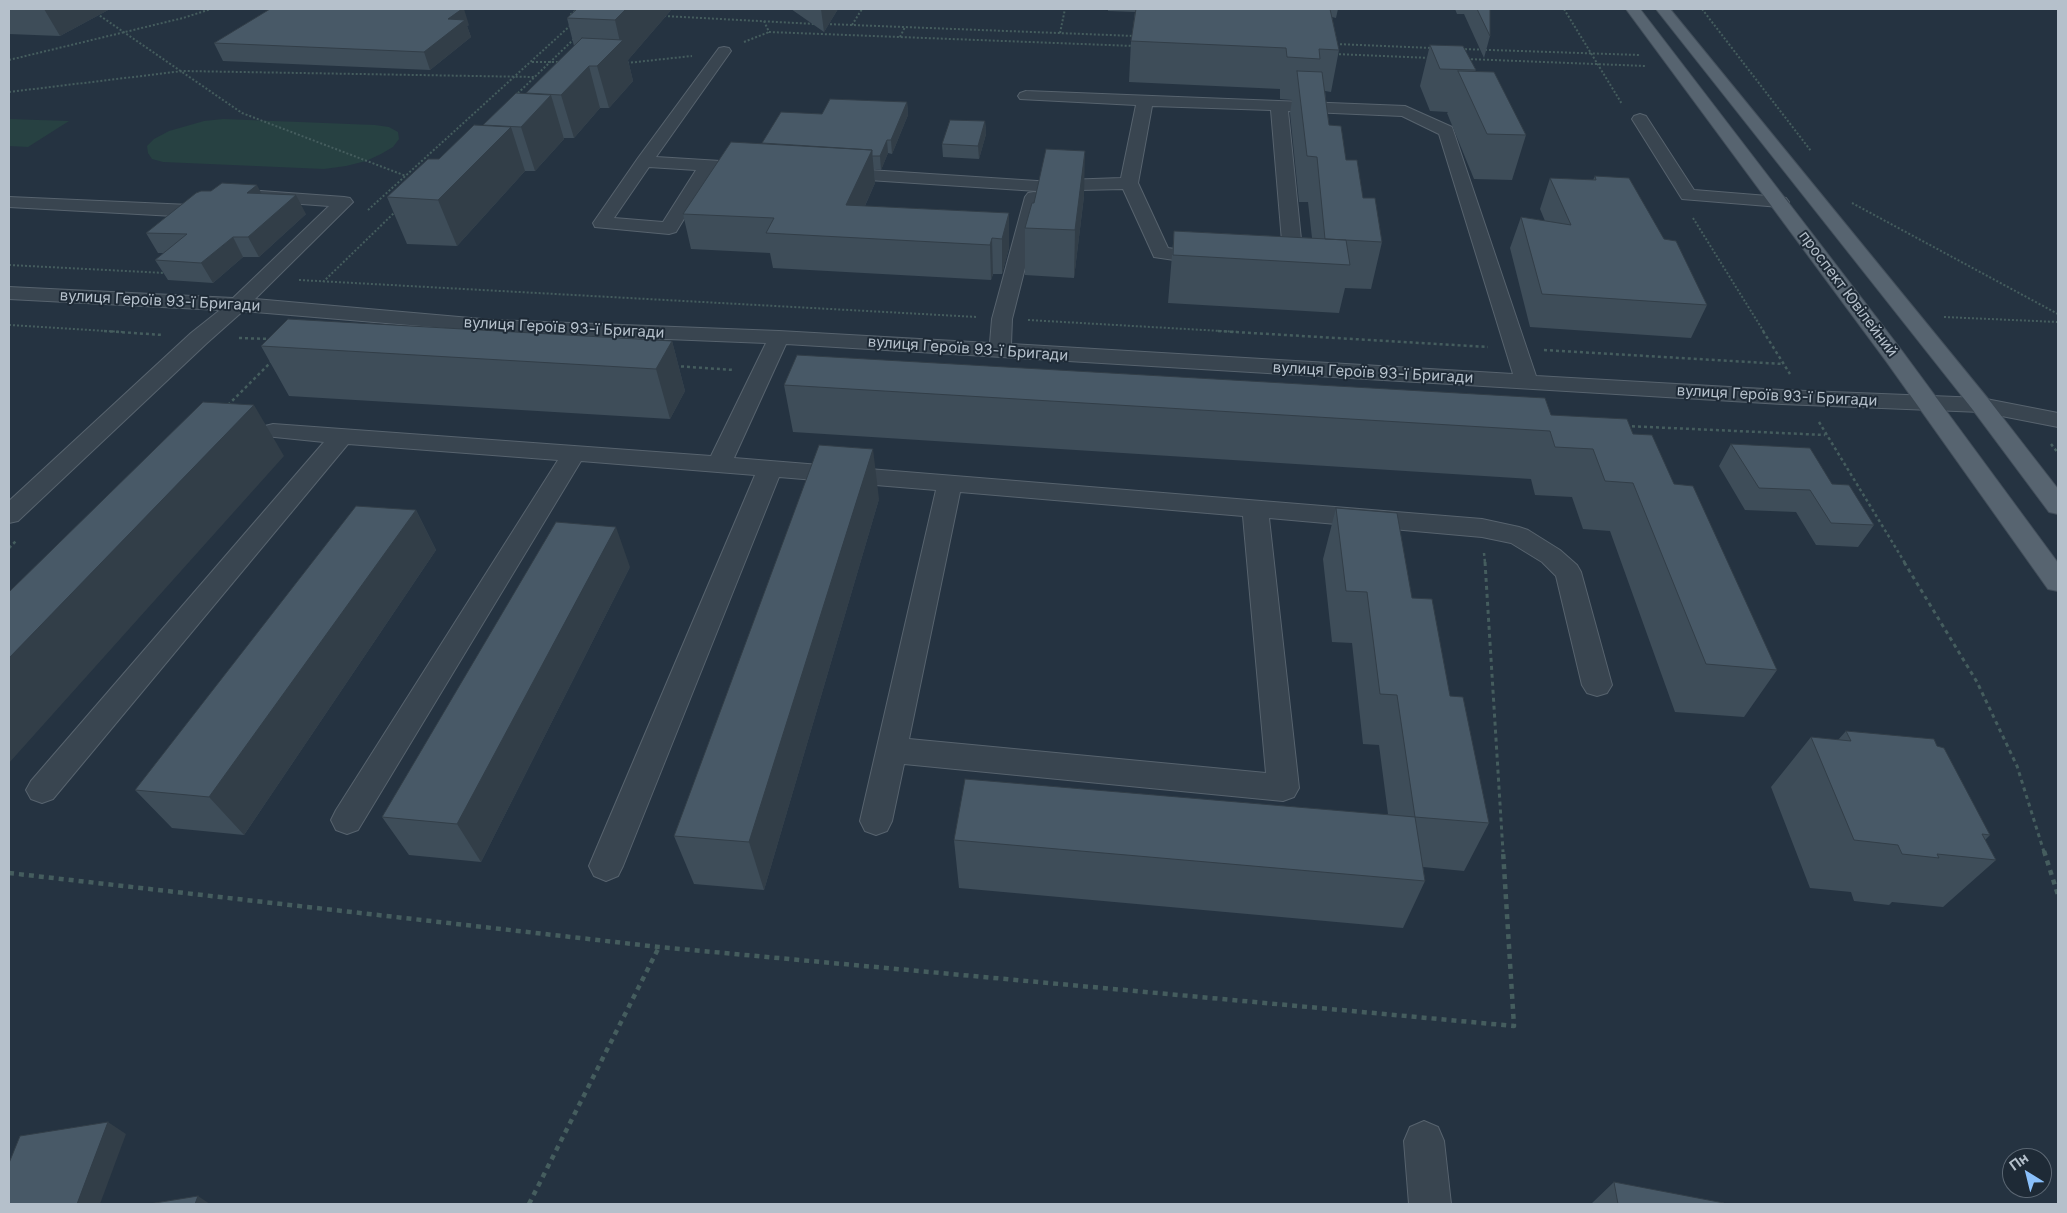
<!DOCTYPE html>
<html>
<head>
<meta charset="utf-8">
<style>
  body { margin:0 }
  #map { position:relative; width:2067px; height:1213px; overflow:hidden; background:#253341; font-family:Inter,sans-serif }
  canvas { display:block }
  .frame { position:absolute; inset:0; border:10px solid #b5c0cb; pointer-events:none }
  .north { position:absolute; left:2002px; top:1148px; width:50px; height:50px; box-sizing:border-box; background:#1e2a36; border:1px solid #5a6672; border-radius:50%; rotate:324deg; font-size:14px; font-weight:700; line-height:20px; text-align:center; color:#b5c0cb }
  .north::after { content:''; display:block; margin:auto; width:18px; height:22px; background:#8ac0fb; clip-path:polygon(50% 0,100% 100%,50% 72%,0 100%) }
</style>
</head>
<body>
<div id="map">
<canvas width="2067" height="1213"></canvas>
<div class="frame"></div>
<div class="north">Пн</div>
</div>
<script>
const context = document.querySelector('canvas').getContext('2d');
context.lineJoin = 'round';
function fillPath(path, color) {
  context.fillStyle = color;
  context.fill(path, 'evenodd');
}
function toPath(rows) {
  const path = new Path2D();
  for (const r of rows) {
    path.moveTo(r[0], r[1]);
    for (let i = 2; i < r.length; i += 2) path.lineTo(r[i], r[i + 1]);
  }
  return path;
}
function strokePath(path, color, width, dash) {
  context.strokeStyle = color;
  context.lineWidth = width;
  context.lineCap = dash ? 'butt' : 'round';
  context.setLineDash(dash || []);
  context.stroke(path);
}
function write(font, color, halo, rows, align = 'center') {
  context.font = font + ' Inter,sans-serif';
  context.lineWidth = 4;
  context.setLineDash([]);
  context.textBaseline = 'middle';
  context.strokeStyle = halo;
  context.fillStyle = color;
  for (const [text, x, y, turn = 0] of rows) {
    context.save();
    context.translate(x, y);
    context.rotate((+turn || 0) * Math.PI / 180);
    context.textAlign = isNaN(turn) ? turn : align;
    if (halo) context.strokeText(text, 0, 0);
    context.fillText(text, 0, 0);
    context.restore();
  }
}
const green = toPath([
  [9,119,69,121,28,147,9,146],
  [223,119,375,125,389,127,398,132,399,139,393,147,381,154,366,161,346,166,324,169,163,162,152,159,148,153,147,146,154,139,169,131,204,121]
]);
const pathFar3 = toPath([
  [90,9,242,113,406,176],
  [1564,9,1622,104],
  [1702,9,1811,151],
  [664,16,815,24],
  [574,18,571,14,578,9],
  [764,21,769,32,1134,46],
  [826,24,1135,36],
  [852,25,862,9],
  [1060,33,1065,9],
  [900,37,905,27],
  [744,42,769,32],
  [1336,44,1432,48],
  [1461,49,1639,55],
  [1335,54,1431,58],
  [1467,59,1646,66],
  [9,60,183,18,211,9],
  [532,62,560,62],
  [627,63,692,56],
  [9,92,183,71,534,77],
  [515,96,575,38],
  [1852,203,2058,314],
  [368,210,572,24],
  [1693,218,1764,332],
  [9,265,165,273],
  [299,280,977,317],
  [323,282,395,212],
  [1944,317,2058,322],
  [1028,320,1239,332],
  [9,325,123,332]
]);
const pathFar2 = toPath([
  [104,331,163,335],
  [1218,331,1488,347],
  [1763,331,1790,374],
  [239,338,270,339],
  [1544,350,1783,364],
  [675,366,734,370],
  [228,405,273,360],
  [1819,422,1905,563],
  [1626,426,1825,435],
  [2051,444,2058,453],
  [9,548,17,540],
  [1484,553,1485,563]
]);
const pathFar1 = toPath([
  [1485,562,1503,852],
  [1904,562,1977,682,2017,766,2044,852]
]);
const path = toPath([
  [2044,851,2058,895],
  [9,873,659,947,1514,1026,1503,851],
  [529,1204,659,947]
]);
const minor = toPath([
  [724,47,729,48,731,51,656,157,753,163,759,164,762,168,759,172,753,173,713,171,676,232,669,234,595,227,593,223,638,158,719,48,724,47],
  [649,167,696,170,663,222,614,218,649,167],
  [1026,91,1405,106,1452,127,1536,376,1782,390,1981,398,2058,413,2058,427,1981,412,1782,404,786,344,734,458,1482,519,1519,527,1528,530,1560,550,1577,565,1581,572,1612,685,1607,693,1597,696,1587,693,1582,685,1556,576,1542,562,1511,543,1482,537,1269,518,1299,788,1294,797,1283,801,904,764,892,821,887,831,876,835,865,831,860,821,936,490,779,477,623,866,618,876,606,881,594,876,589,866,755,475,581,461,358,830,347,834,336,830,331,820,336,810,558,460,348,444,53,799,42,803,31,799,26,790,31,781,324,442,265,436,261,431,265,426,273,424,711,456,766,343,493,332,243,311,207,343,18,521,9,523,9,501,191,333,220,310,9,299,9,287,233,298,329,206,261,201,255,200,252,196,255,192,261,191,344,197,350,198,353,202,255,299,493,320,779,331,990,343,992,319,1025,197,1028,193,1034,192,1040,193,1043,197,1012,319,1011,344,1513,374,1439,134,1402,116,1288,111,1303,259,1300,263,1293,265,1276,265,1269,263,1266,259,1269,255,1283,253,1271,110,1152,106,1138,183,1168,248,1215,255,1218,259,1215,263,1208,265,1154,257,1123,189,1037,191,838,178,832,177,829,173,832,169,838,168,1037,181,1121,178,1136,105,1020,99,1018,96,1020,93,1026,91],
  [960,492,1243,516,1266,773,909,739,960,492],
  [1640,114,1646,116,1694,190,1780,197,1786,198,1789,202,1786,206,1780,207,1682,199,1632,119,1634,116,1640,114],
  [9,197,190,205,208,198,214,199,217,203,214,207,193,217,9,207,9,197],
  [1424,1121,1438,1127,1444,1141,1451,1204,1409,1204,1404,1141,1410,1127,1424,1121]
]);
const major = toPath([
  [1626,9,1640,9,1902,351,2058,563,2058,591,2048,589,1886,361,1626,9],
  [1656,9,1670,9,1989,400,2058,489,2058,514,2049,512,1973,410,1656,9]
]);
const wall = toPath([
  [9,9,110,9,60,36,9,34],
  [672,9,628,60,633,81,609,108,600,108,574,138,564,138,564,139,535,171,525,171,457,246,407,244,387,197,527,94,574,46,567,18],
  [791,9,838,9,824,32],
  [1108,9,1338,9,1336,18,1332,17,1339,50,1331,92,1325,91,1329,125,1346,160,1382,242,1371,289,1345,288,1339,313,1168,303,1174,231,1312,238,1308,202,1299,202,1290,113,1292,100,1280,99,1280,89,1129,82,1131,41,1135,12,1108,11],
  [1455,9,1490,9,1490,36,1484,58,1464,14,1457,14],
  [469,25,467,26,471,37,430,70,223,61,214,43],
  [1430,45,1476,70,1475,71,1526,135,1512,180,1474,179,1447,113,1448,112,1430,111,1420,86],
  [907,102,908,115,892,154,888,153,881,170,874,169,875,183,865,206,1009,213,1009,248,1002,274,993,274,991,280,773,268,770,253,691,249,683,214,762,143,822,114],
  [985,121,986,134,979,159,943,157,942,144],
  [1595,176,1664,239,1707,305,1691,338,1530,327,1510,248,1521,217,1545,221,1540,209,1550,178,1593,180],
  [261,193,306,214,259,257,243,257,213,283,168,280,155,260,164,253,158,253,146,233],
  [1084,196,1074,278,1025,275,1025,228,1034,203],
  [672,341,685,391,670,419,289,396,261,346],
  [784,385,1551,415,1633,434,1674,484,1777,670,1744,717,1675,712,1610,531,1583,529,1572,497,1535,495,1531,479,793,432],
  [1731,444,1832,484,1874,525,1858,547,1816,545,1796,512,1745,510,1719,466],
  [879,499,764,890,694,884,674,836],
  [1336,508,1412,598,1450,696,1489,823,1464,871,1423,867,1425,881,1403,928,959,888,954,840,1388,814,1379,745,1363,744,1352,643,1332,642,1323,559],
  [416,510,436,550,244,835,172,828,135,790],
  [630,567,481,862,409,855,382,817],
  [1846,731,1937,746,1990,835,1985,840,1996,860,1943,907,1892,902,1889,905,1854,901,1851,892,1810,888,1771,787,1811,737,1838,740],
  [1614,1182,1724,1204,1591,1204]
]);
const shadedWall = toPath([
  [44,9,110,9,60,36],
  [462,9,464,9,469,25,467,26,471,37,430,70,424,52,448,19],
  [626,9,672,9,628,60,633,81,609,108,597,66,620,42,615,20],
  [821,9,838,9,824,32],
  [589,66,600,108,574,138,561,95],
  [551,95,564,139,535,171,521,127],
  [907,102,908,115,892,154,891,140],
  [985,121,986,134,979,159,978,146],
  [511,127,525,171,457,246,438,200],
  [887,140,888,153,881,170,880,156],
  [872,150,875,183,851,237,846,205],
  [1085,151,1084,196,1074,278,1075,230],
  [257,185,267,204,247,193],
  [296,195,306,214,259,257,248,237],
  [1009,213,1009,248,1002,274,1002,239],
  [233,237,243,257,213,283,201,263],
  [992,238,993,274,991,280,990,245],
  [672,341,685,391,670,419,656,369],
  [254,405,284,456,9,763,9,658],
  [873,449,879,499,764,890,749,842],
  [416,510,436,550,244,835,209,797],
  [616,527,630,567,481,862,457,824],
  [108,1122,126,1134,100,1204,77,1204],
  [198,1196,210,1204,195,1204]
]);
const building = toPath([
  [270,9,462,9,448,19,465,20,424,52,214,43,270,9],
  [577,9,626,9,615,20,567,18,577,9],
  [1136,9,1330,9,1339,50,1319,49,1320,59,1287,57,1286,48,1131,41,1136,9],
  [1477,9,1490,9,1490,36,1477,9],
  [582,38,623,40,597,66,589,66,561,95,526,93,582,38],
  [1430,45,1463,46,1476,70,1440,69,1430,45],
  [1297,71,1322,72,1329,125,1341,126,1346,160,1357,160,1363,198,1375,198,1382,242,1346,240,1350,265,1173,255,1174,231,1346,240,1325,239,1317,157,1307,156,1297,71],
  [1458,71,1494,72,1526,135,1487,134,1458,71],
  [516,93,551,95,521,127,483,125,516,93],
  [830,99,907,102,891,140,887,140,880,156,872,156,872,150,762,143,781,112,822,114,830,99],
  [950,120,985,121,978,146,942,144,950,120],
  [474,125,511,127,438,200,387,197,428,159,439,159,474,125],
  [731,142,872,150,846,205,1009,213,1002,239,992,238,990,245,766,233,774,218,683,214,731,142],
  [1046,149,1085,151,1075,230,1025,228,1032,203,1034,203,1046,149],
  [1595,176,1629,178,1664,239,1676,241,1707,305,1542,294,1521,217,1571,225,1550,178,1596,180,1595,176],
  [222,183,257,185,247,193,296,195,248,237,233,237,201,263,155,260,187,234,146,233,196,193,201,191,211,191,222,183],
  [288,319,672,341,656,369,261,346,288,319],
  [797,355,1545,398,1551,415,1627,419,1633,434,1652,435,1674,484,1693,486,1777,670,1706,664,1633,483,1605,481,1593,449,1555,447,1550,431,784,385,797,355],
  [203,402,254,405,9,658,9,592,203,402],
  [1731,444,1810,448,1832,484,1849,485,1874,525,1831,523,1810,490,1759,488,1731,444],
  [819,445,873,449,749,842,674,836,819,445],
  [356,506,416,510,209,797,135,790,356,506],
  [1336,508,1397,513,1412,598,1432,599,1450,696,1463,697,1489,823,1415,817,1397,695,1380,694,1367,592,1346,591,1336,508],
  [556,522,616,527,457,824,382,817,556,522],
  [1846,731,1934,739,1937,746,1944,748,1990,835,1982,834,1996,860,1937,854,1939,858,1902,854,1898,845,1854,840,1811,737,1851,741,1846,731],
  [965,779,1415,817,1425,881,954,840,965,779],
  [108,1122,77,1204,9,1204,9,1163,20,1136,108,1122],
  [1614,1182,1724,1203,1724,1204,1618,1204,1614,1182],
  [198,1196,195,1204,149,1204,198,1196]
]);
const farStreetnames = [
  ["проспект Ювілейний",1848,294,53],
  ["вулиця Героїв 93-ї Бригади",160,301,3],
  ["вулиця Героїв 93-ї Бригади",564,328,3],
  ["вулиця Героїв 93-ї Бригади",968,349,4],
  ["вулиця Героїв 93-ї Бригади",1373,373,3],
  ["вулиця Героїв 93-ї Бригади",1777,396,3]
];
fillPath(green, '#274142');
strokePath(minor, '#57636e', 2);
strokePath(major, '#424e5a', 2);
strokePath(pathFar3, '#455d5e', 2, [2, 2]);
strokePath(pathFar2, '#455d5e', 2.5, [3, 3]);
strokePath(pathFar1, '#455d5e', 3, [4, 4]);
strokePath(path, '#455d5e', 4.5, [5, 5]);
fillPath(minor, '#394550');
fillPath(major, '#576470');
fillPath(wall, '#3e4d59');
fillPath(shadedWall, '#323e48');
fillPath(building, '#485967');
strokePath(building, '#323e48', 1);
write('15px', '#b5c0cb', '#1e2a36', farStreetnames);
</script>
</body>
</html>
